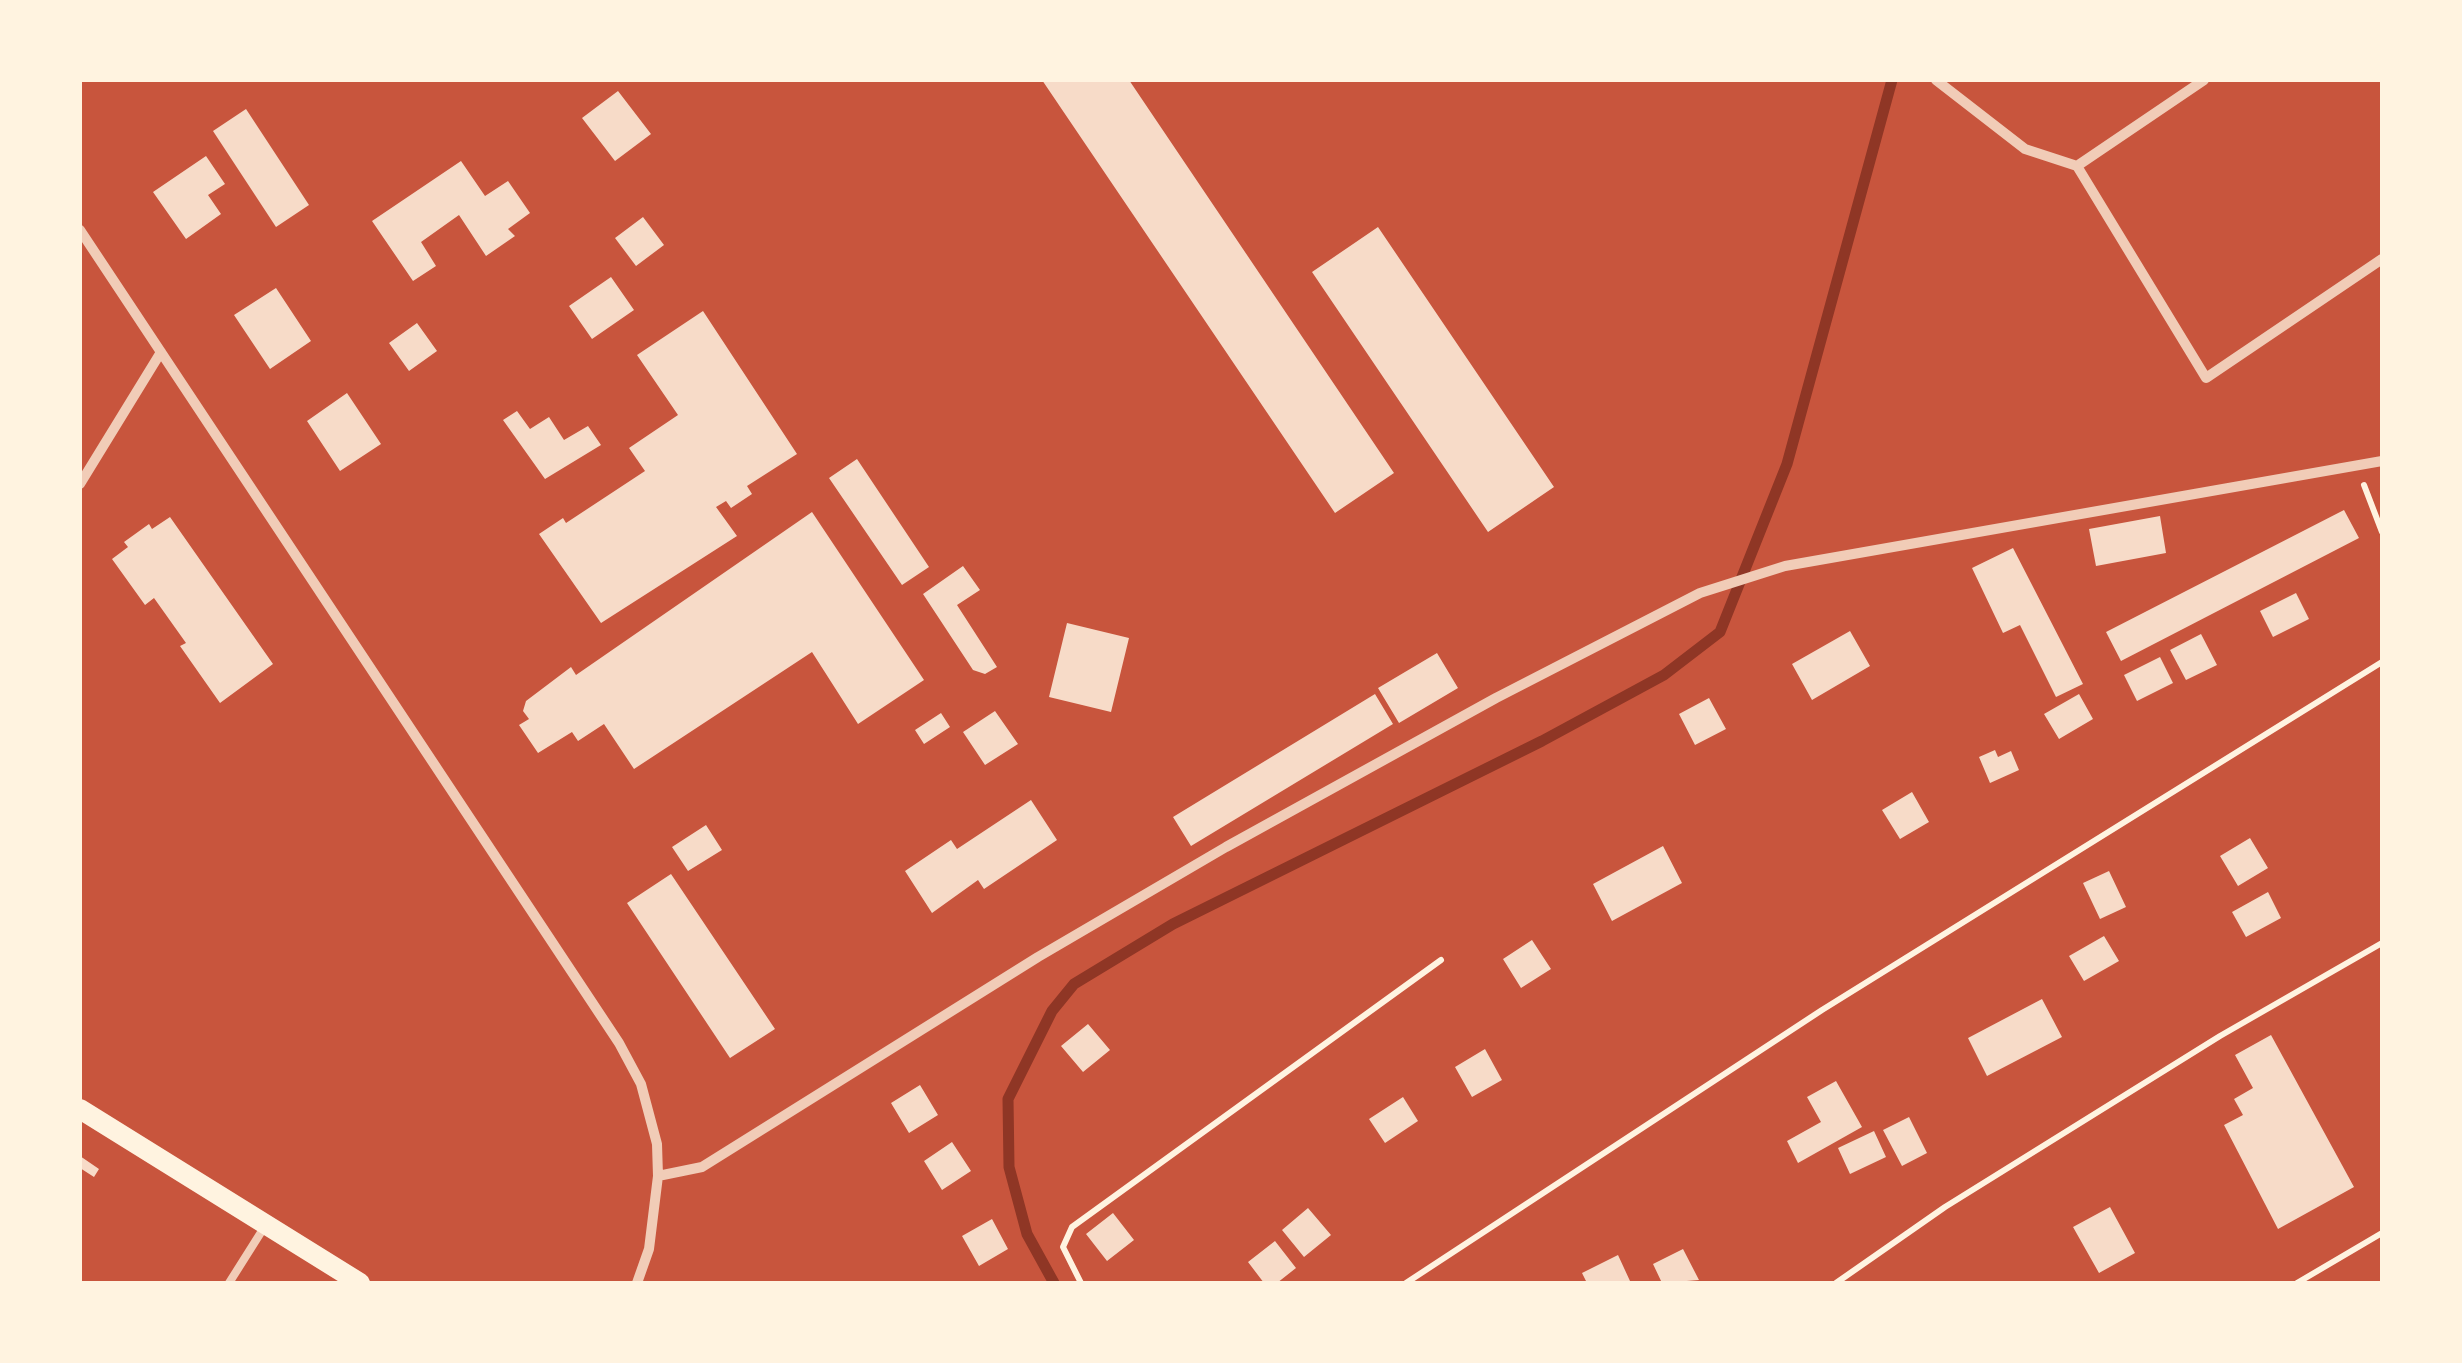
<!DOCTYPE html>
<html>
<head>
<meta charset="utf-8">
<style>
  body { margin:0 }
  #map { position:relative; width:2462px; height:1363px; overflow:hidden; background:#c8553d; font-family:"Archivo Narrow",sans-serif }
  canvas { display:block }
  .frame { position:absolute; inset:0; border:82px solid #fff3e0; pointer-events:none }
</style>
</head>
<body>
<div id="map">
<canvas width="2462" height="1363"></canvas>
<div class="frame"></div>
</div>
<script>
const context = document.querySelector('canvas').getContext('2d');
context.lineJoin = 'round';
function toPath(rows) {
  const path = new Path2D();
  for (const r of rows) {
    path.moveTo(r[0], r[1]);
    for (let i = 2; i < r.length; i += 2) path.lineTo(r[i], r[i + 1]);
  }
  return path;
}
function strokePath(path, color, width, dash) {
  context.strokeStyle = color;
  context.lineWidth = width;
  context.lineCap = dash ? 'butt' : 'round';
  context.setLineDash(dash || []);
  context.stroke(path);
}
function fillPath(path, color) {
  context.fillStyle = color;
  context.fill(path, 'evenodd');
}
const stream = toPath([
  [1054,1283,1027,1234,1009,1167,1008,1099,1052,1011,1074,984,1173,924,1542,741,1664,675,1720,632,1787,464,1892,80]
]);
const building = toPath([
  [1042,80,1129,80,1394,473,1335,513],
  [618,91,651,134,615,161,582,118],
  [246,109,309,205,276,227,213,131],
  [206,156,225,184,208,195,221,214,186,239,153,192],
  [461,161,485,196,508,181,530,213,508,229,515,236,486,256,459,215,421,242,436,266,413,281,372,221],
  [643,217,664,245,636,266,615,238],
  [1378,227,1554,487,1488,532,1312,272],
  [611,277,634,310,592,339,569,306],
  [276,288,311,341,270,369,234,315],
  [703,311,797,454,747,486,752,494,731,508,726,501,716,507,737,536,601,623,539,534,563,518,566,523,645,471,629,448,678,415,637,355],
  [417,323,437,351,409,371,389,343],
  [347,393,381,444,340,471,307,421],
  [517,411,530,429,549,417,564,440,588,426,601,445,545,479,503,420],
  [857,459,929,567,902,585,829,478],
  [2344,510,2359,538,2121,661,2106,632],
  [812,512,924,680,858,724,812,652,634,769,604,724,578,741,572,732,538,753,519,725,529,719,523,711,526,701,571,667,576,675],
  [2160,516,2166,553,2096,566,2089,529],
  [170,517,273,664,220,703,180,646,186,643,154,598,145,605,112,559,128,547,124,542,149,524,152,529],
  [2013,548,2083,684,2056,697,2020,625,2003,633,1972,568],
  [963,566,980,590,957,605,997,667,985,674,973,670,923,594],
  [2296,593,2309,619,2273,637,2260,611],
  [1067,623,1129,638,1111,712,1049,697],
  [1850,631,1870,666,1812,700,1792,664],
  [2201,634,2217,665,2186,680,2170,650],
  [1437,653,1458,688,1399,723,1378,688],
  [2160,657,2173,683,2137,701,2124,675],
  [1375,694,1393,724,1191,846,1173,817],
  [2079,694,2093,719,2059,739,2044,714],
  [1709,698,1726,729,1695,745,1679,714],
  [995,711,1018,744,985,765,963,732],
  [941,713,950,727,924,744,915,730],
  [1995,750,1998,757,2011,751,2019,770,1990,783,1979,757],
  [1912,792,1929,822,1900,839,1882,810],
  [1031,800,1057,840,984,889,978,880,932,913,905,871,951,840,957,849],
  [706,825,722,850,688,871,672,847],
  [2250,838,2268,868,2238,886,2220,856],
  [1663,846,1682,883,1612,921,1593,884],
  [2109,871,2126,907,2100,919,2083,883],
  [671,874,775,1029,730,1058,627,903],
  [2268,892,2281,918,2246,937,2232,912],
  [2104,936,2119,961,2084,981,2069,956],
  [1532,940,1551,969,1521,988,1503,959],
  [2042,999,2062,1037,1987,1076,1968,1038],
  [1088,1024,1110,1050,1083,1072,1061,1046],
  [2271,1035,2354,1187,2278,1229,2224,1125,2243,1115,2234,1099,2253,1088,2235,1055],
  [1485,1049,1502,1080,1472,1097,1455,1067],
  [1836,1081,1862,1127,1798,1163,1787,1141,1821,1122,1807,1097],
  [920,1085,938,1115,909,1133,891,1103],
  [1403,1097,1418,1121,1385,1143,1369,1119],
  [1909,1117,1927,1153,1902,1166,1883,1130],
  [1874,1131,1886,1157,1850,1174,1838,1148],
  [952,1142,971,1171,942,1190,924,1161],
  [80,1156,99,1169,94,1177,80,1168],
  [2110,1207,2135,1253,2099,1273,2073,1227],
  [1308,1208,1331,1235,1304,1257,1282,1230],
  [1113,1213,1134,1240,1107,1261,1086,1234],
  [992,1219,1008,1249,979,1266,962,1236],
  [1275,1241,1296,1268,1277,1283,1264,1283,1248,1262],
  [1683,1249,1699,1280,1662,1283,1653,1264],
  [1618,1255,1630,1281,1587,1283,1582,1273]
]);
const path = toPath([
  [2364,485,2382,532],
  [1081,1283,1063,1247,1072,1227,1441,960],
  [1406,1283,1822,1010,2382,662],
  [1836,1283,1945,1207,2220,1036,2382,943],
  [2297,1283,2382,1233]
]);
const service = toPath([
  [229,1283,265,1226]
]);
const minor = toPath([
  [1936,80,2025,149,2077,166,2204,80],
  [2077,166,2206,378,2382,259],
  [80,230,619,1043,641,1084,657,1144,658,1176,649,1249,637,1283],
  [80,484,161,352],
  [658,1176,702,1167,1038,957,1226,847,1496,698,1700,593,1785,566,2382,461]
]);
const secondary = toPath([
  [80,1109,360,1283]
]);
strokePath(stream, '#8f3625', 11);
fillPath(building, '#f7dbc8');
strokePath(path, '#fff3e0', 6);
strokePath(service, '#f1ccb7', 8);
strokePath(minor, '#f1ccb7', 10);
strokePath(secondary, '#fff3e0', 20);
</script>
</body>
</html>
